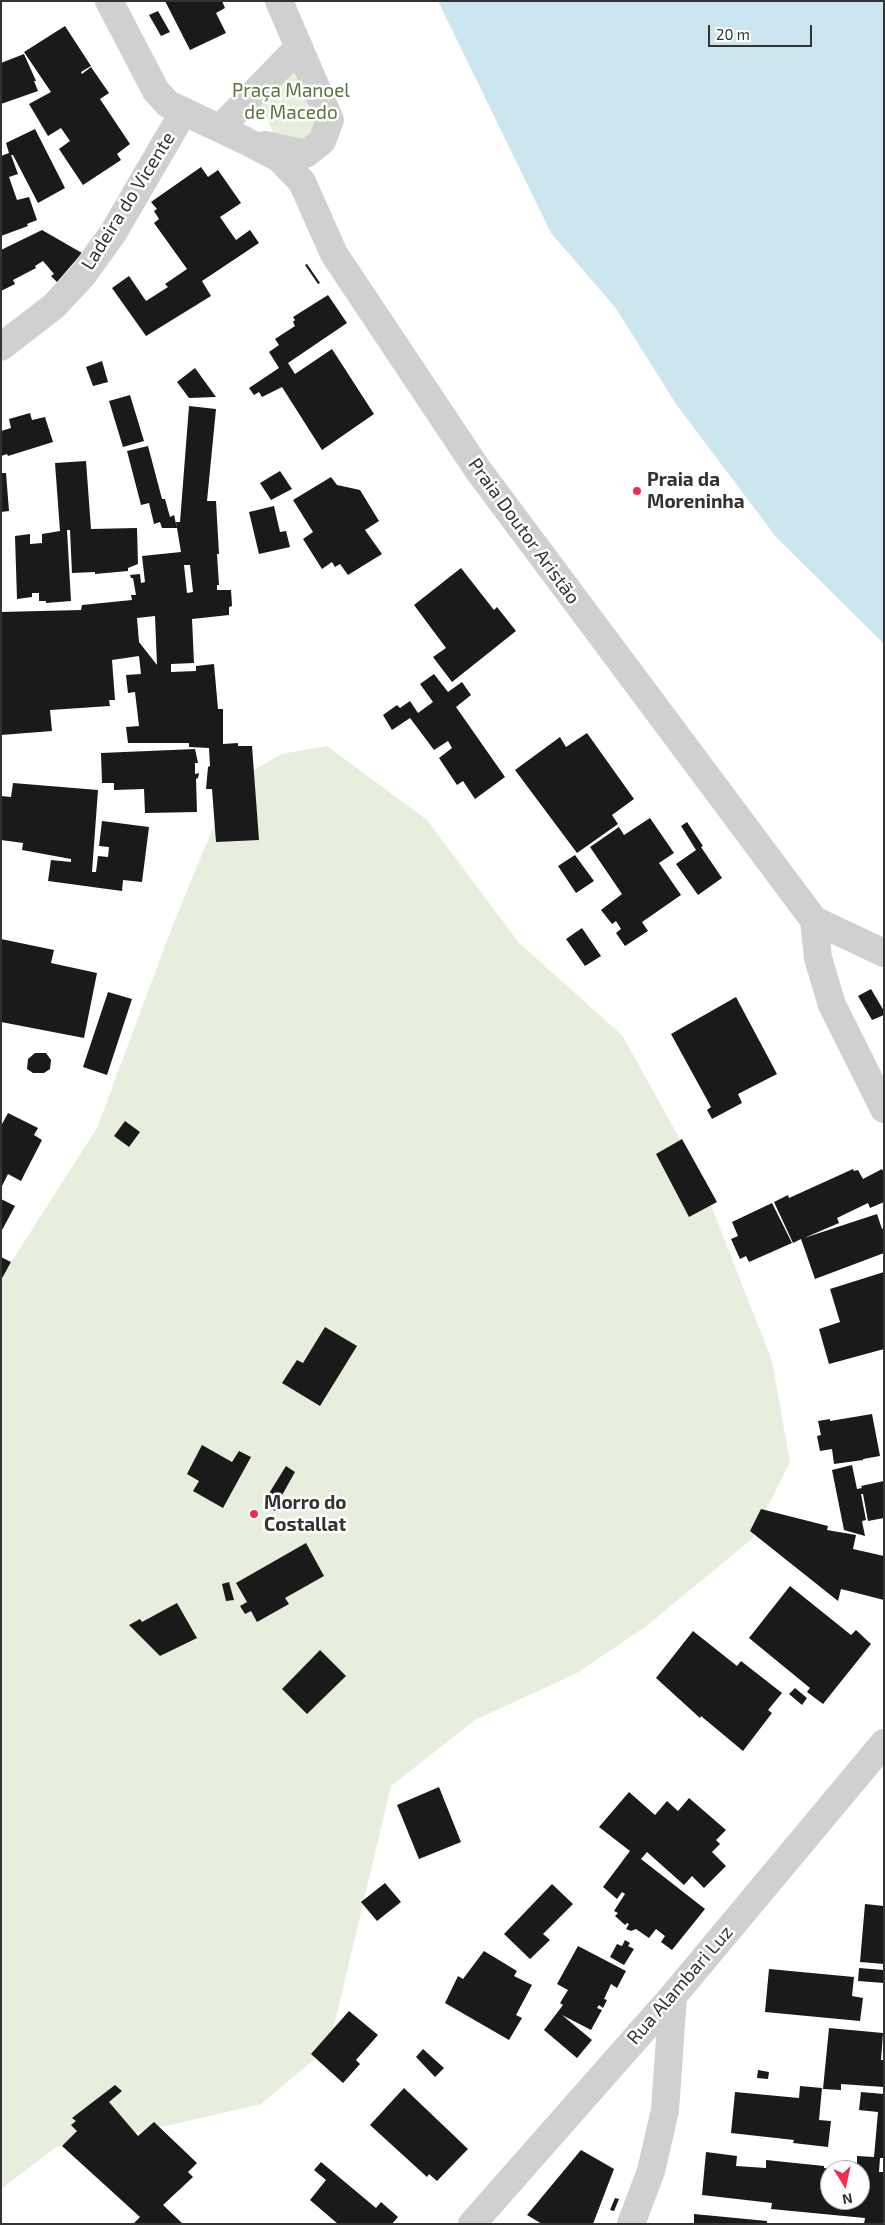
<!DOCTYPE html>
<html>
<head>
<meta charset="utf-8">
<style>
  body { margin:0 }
  #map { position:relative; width:885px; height:2225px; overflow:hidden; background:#fff; font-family:"Exo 2",sans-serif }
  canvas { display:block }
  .frame { position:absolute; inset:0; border:2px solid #333; pointer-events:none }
  .north { position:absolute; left:820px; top:2160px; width:50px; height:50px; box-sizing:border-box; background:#fff; border:1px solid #adadad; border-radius:50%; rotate:170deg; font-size:14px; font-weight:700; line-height:20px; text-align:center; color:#333 }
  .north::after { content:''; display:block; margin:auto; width:18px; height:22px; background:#f42b50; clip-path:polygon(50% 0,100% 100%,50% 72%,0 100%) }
  .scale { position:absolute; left:708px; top:25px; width:104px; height:22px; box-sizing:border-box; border:2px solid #333; border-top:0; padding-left:6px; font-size:15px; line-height:18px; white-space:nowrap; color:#333; -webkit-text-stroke:4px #fff; paint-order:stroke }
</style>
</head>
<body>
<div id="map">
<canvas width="885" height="2225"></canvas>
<div class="frame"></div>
<div class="north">N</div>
<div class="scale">20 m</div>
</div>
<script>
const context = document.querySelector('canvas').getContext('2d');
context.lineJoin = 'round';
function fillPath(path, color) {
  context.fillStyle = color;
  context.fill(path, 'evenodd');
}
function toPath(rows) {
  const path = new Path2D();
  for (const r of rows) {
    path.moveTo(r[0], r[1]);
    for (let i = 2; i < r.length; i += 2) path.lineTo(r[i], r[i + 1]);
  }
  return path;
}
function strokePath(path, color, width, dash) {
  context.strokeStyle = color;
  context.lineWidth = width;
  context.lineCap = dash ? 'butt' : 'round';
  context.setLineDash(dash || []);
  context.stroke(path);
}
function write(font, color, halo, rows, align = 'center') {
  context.font = font + ' "Exo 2",sans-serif';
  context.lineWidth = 5;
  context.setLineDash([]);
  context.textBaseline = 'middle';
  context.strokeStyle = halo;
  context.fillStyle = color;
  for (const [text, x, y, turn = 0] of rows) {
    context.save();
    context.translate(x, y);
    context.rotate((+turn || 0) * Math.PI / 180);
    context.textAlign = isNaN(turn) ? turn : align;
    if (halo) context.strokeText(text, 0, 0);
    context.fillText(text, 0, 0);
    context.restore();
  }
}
const green = toPath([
  [299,47,330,120,306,154,273,132,255,92],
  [327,746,427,820,519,943,622,1035,698,1172,772,1361,790,1462,752,1539,645,1627,577,1673,475,1720,391,1786,329,2047,261,2104,140,2132,56,2147,1,2189,1,1278,97,1128,174,922,231,784,281,754]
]);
const water = toPath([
  [438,1,884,1,884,644,776,537,676,404,615,307,551,233]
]);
const building = toPath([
  [165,1,222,1,225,8,216,13,226,33,190,50],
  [158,11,170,32,161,36,149,15],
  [65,26,91,66,81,72,82,74,91,67,109,93,100,99,130,144,117,154,121,160,83,185,59,149,70,141,61,128,48,136,29,104,51,92,24,52],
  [24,54,36,81,34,81,38,91,1,104,1,63],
  [35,129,65,188,38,203,13,155,11,155,18,174,9,177,17,200,29,197,37,220,27,224,28,226,1,236,1,156,9,153,6,143],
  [201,167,208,177,218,170,241,203,220,217,236,240,250,230,259,243,202,281,211,296,146,336,112,288,129,276,146,301,168,287,165,284,187,269,154,223,159,219,154,211,157,209,151,202],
  [42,230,82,253,57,282,51,276,54,274,43,261,35,266,36,268,13,280,15,284,1,291,1,250],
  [307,264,320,283,318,284,305,265],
  [328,295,347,323,288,363,295,374,332,349,374,414,322,450,282,387,262,397,259,392,254,395,249,388,279,368,269,352,279,345,275,339,295,326,293,322,295,320,293,317],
  [102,361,108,382,93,386,86,367],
  [195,368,216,397,189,398,177,382],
  [130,395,144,441,123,447,109,401],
  [189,406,216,409,207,501,216,501,219,554,217,554,219,585,217,585,217,590,231,590,232,606,229,607,229,615,192,619,194,663,171,664,171,672,196,671,196,666,214,664,218,709,223,709,223,744,238,743,238,746,252,746,259,840,216,842,212,789,206,789,208,767,210,766,209,748,189,747,189,743,128,743,126,727,139,726,135,692,128,693,126,675,141,674,139,656,112,660,115,700,109,700,110,706,50,710,52,731,1,735,1,612,81,610,82,605,132,600,131,595,136,595,133,578,131,578,130,575,140,574,141,583,145,582,142,556,181,552,176,522,180,522],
  [184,565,190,565,193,592,187,593],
  [155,616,157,665,139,642,137,618],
  [30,413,32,420,45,417,53,442,8,456,7,454,1,456,1,431,11,428,9,419],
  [148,446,162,499,165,499,170,517,174,515,177,528,162,528,160,522,154,524,149,503,141,505,127,451],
  [86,461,91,529,137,528,138,564,128,568,128,571,95,574,95,572,72,573,70,530,67,530,71,601,46,603,46,601,39,601,39,593,32,593,32,597,17,599,15,536,30,534,30,544,42,543,42,534,60,531,55,463],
  [280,471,292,489,271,500,260,483],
  [1,473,6,473,9,511,1,512],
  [331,477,337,485,360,490,379,521,365,530,382,554,348,575,340,564,335,567,332,562,322,569,303,539,313,532,293,500],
  [274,506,280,532,286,531,290,547,259,554,249,512],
  [461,568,494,610,497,607,516,631,452,682,433,657,446,648,414,605],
  [434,674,448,692,462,682,471,695,456,707,505,777,475,799,463,781,457,785,439,758,452,748,448,741,434,750,410,718,392,730,383,715,397,705,400,708,410,701,418,713,433,702,420,684],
  [587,733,634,799,612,815,618,824,577,853,515,770,560,737,566,747],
  [195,749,198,763,195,763,195,774,199,773,198,778,196,779,197,812,145,813,144,789,114,790,114,783,102,783,101,753],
  [13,783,98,790,92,872,96,872,98,856,108,857,109,847,99,846,102,821,149,827,142,882,123,880,122,891,48,881,51,860,71,862,71,859,22,850,23,843,1,840,1,796,11,797],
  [650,818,674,853,659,863,681,895,642,922,648,931,625,946,616,933,621,929,616,921,612,924,601,910,622,894,590,847,619,827,624,835],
  [687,822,703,846,701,847,722,878,698,895,676,864,696,850,681,826],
  [575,855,594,881,576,893,558,866],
  [582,928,601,956,585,966,566,939],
  [1,939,54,950,51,963,97,973,84,1038,1,1022],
  [871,989,884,1011,884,1015,872,1020,858,996],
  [108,992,132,999,107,1075,83,1067],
  [736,997,777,1074,738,1094,742,1103,712,1119,707,1110,711,1107,671,1034],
  [35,1053,46,1053,51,1060,50,1069,44,1073,33,1073,27,1069,28,1059],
  [8,1113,38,1128,34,1135,42,1140,21,1181,8,1174,1,1188,1,1126],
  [125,1121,140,1132,129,1147,114,1136],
  [682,1139,717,1202,689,1217,656,1154],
  [853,1169,854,1171,858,1170,863,1179,882,1169,884,1173,884,1202,870,1208,868,1203,837,1218,839,1223,804,1238,877,1214,882,1229,884,1228,884,1253,815,1279,801,1239,793,1243,774,1202,788,1195,789,1198],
  [1,1199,15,1206,1,1232],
  [772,1203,792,1243,749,1262,746,1256,740,1259,731,1239,738,1236,732,1222],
  [1,1257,11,1262,1,1280],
  [884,1272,884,1349,829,1364,819,1329,840,1322,830,1289],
  [325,1327,357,1346,320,1406,282,1383,297,1360,303,1363],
  [872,1414,880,1456,863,1459,863,1460,834,1464,832,1449,820,1451,817,1436,821,1435,818,1421,830,1419,830,1421],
  [202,1445,232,1462,239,1451,251,1457,223,1508,193,1491,199,1481,187,1474],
  [852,1465,857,1489,862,1488,861,1486,884,1481,884,1518,868,1521,863,1494,861,1494,866,1520,862,1521,865,1536,844,1530,832,1470],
  [286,1466,295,1472,281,1497,283,1499,275,1511,263,1503],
  [761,1509,828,1526,827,1530,856,1535,853,1549,884,1556,884,1600,841,1589,838,1601,750,1531],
  [306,1543,324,1576,285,1598,289,1604,257,1622,251,1611,245,1614,240,1606,247,1602,236,1583],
  [229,1582,234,1600,226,1601,222,1584],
  [790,1586,851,1635,856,1630,871,1644,823,1704,807,1692,810,1688,749,1638],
  [177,1603,197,1638,160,1656,129,1625,140,1619,142,1622],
  [693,1631,737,1666,741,1661,782,1693,768,1710,772,1713,743,1751,701,1716,700,1718,656,1678],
  [320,1650,346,1676,307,1714,282,1689],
  [795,1688,807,1698,802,1705,789,1694],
  [439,1787,461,1842,419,1859,397,1805],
  [629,1792,655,1815,667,1801,678,1811,689,1798,726,1830,716,1840,720,1844,712,1852,726,1866,704,1888,692,1876,684,1885,647,1852,641,1859,705,1909,672,1950,661,1942,665,1936,656,1929,649,1938,636,1929,631,1931,626,1929,629,1924,627,1923,625,1925,615,1916,618,1913,614,1911,625,1894,622,1892,617,1899,603,1887,630,1851,599,1827],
  [385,1883,401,1902,377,1921,361,1902],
  [552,1884,573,1904,543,1934,550,1940,530,1959,504,1934],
  [865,1904,884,1906,884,1964,860,1962],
  [625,1940,630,1943,628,1946,634,1949,624,1965,610,1957,617,1944,622,1946],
  [578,1946,626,1971,617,1988,611,1984,604,1999,607,2000,603,2008,599,2005,597,2008,602,2010,591,2030,562,2015,592,2040,577,2058,544,2030,563,2005,560,2003,568,1990,557,1984],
  [484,1951,517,1971,514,1976,532,1985,516,2015,522,2018,509,2040,445,2003,458,1976,463,1979],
  [859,1968,884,1970,884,1983,858,1981],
  [769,1969,854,1977,852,1996,863,1998,860,2021,765,2012],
  [349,2011,378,2035,356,2060,360,2064,343,2083,311,2054],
  [829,2028,883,2033,881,2060,884,2060,884,2087,841,2084,841,2090,823,2089],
  [423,2049,444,2068,435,2077,416,2057],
  [758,2070,769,2072,768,2079,757,2078],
  [115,2085,122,2091,109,2102,138,2136,154,2122,197,2163,188,2172,193,2177,163,2205,183,2224,133,2224,140,2217,62,2146,77,2131,71,2125,76,2121,72,2118],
  [800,2086,822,2088,819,2120,831,2121,828,2147,793,2143,794,2140,731,2133,735,2092,799,2098],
  [404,2088,468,2149,437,2181,429,2174,427,2177,370,2125],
  [861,2092,884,2094,884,2158,880,2158,879,2172,884,2172,884,2224,864,2224,865,2218,771,2209,772,2203,702,2195,706,2152,737,2156,736,2166,766,2168,766,2160,824,2166,824,2168,830,2169,830,2200,860,2200,860,2170,840,2170,841,2161,857,2163,857,2156,874,2157,878,2112,859,2110],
  [581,2150,614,2169,593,2224,542,2224,527,2215],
  [321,2162,376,2208,381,2202,398,2217,392,2224,338,2224,310,2200,326,2180,314,2170],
  [615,2198,619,2199,614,2211,610,2210],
  [694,2214,767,2221,767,2224,694,2224]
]);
const minor = toPath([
  [109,1,156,91,168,104,246,141,280,159,302,182,334,254,478,470,814,920,884,953],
  [220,128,299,47],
  [265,145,306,154,322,141,330,120,279,1],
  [1,347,54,306,82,276,113,233,184,111],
  [814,920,818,958,832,1005,884,1109],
  [472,2224,673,1996,884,1743],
  [631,2224,651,2171,665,2110,673,1996]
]);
const markers = [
  [637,491,5,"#f42b50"],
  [254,1514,5,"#f42b50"]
];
const parkNames = [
  ["Praça Manoel",291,91],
  ["de Macedo",291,113]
];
const streetNames = [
  ["Ladeira do Vicente",128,201,-58],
  ["Praia Doutor Aristão",524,531,54],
  ["Rua Alambari Luz",680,1985,-49]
];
const poiNames = [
  ["Praia da",647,480],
  ["Moreninha",647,502],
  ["Morro do",264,1503],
  ["Costallat",264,1525]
];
fillPath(green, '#e8eede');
fillPath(water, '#cce6f0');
fillPath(building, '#1a1a1a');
strokePath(minor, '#d0d0d0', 28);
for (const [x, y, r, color] of markers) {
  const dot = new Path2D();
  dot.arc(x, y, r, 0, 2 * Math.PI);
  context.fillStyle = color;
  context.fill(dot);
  strokePath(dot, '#fff', 2);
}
write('19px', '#5c743b', '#fff', parkNames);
write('19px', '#333', '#fff', streetNames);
write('bold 19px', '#333', '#fff', poiNames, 'left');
</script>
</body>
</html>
